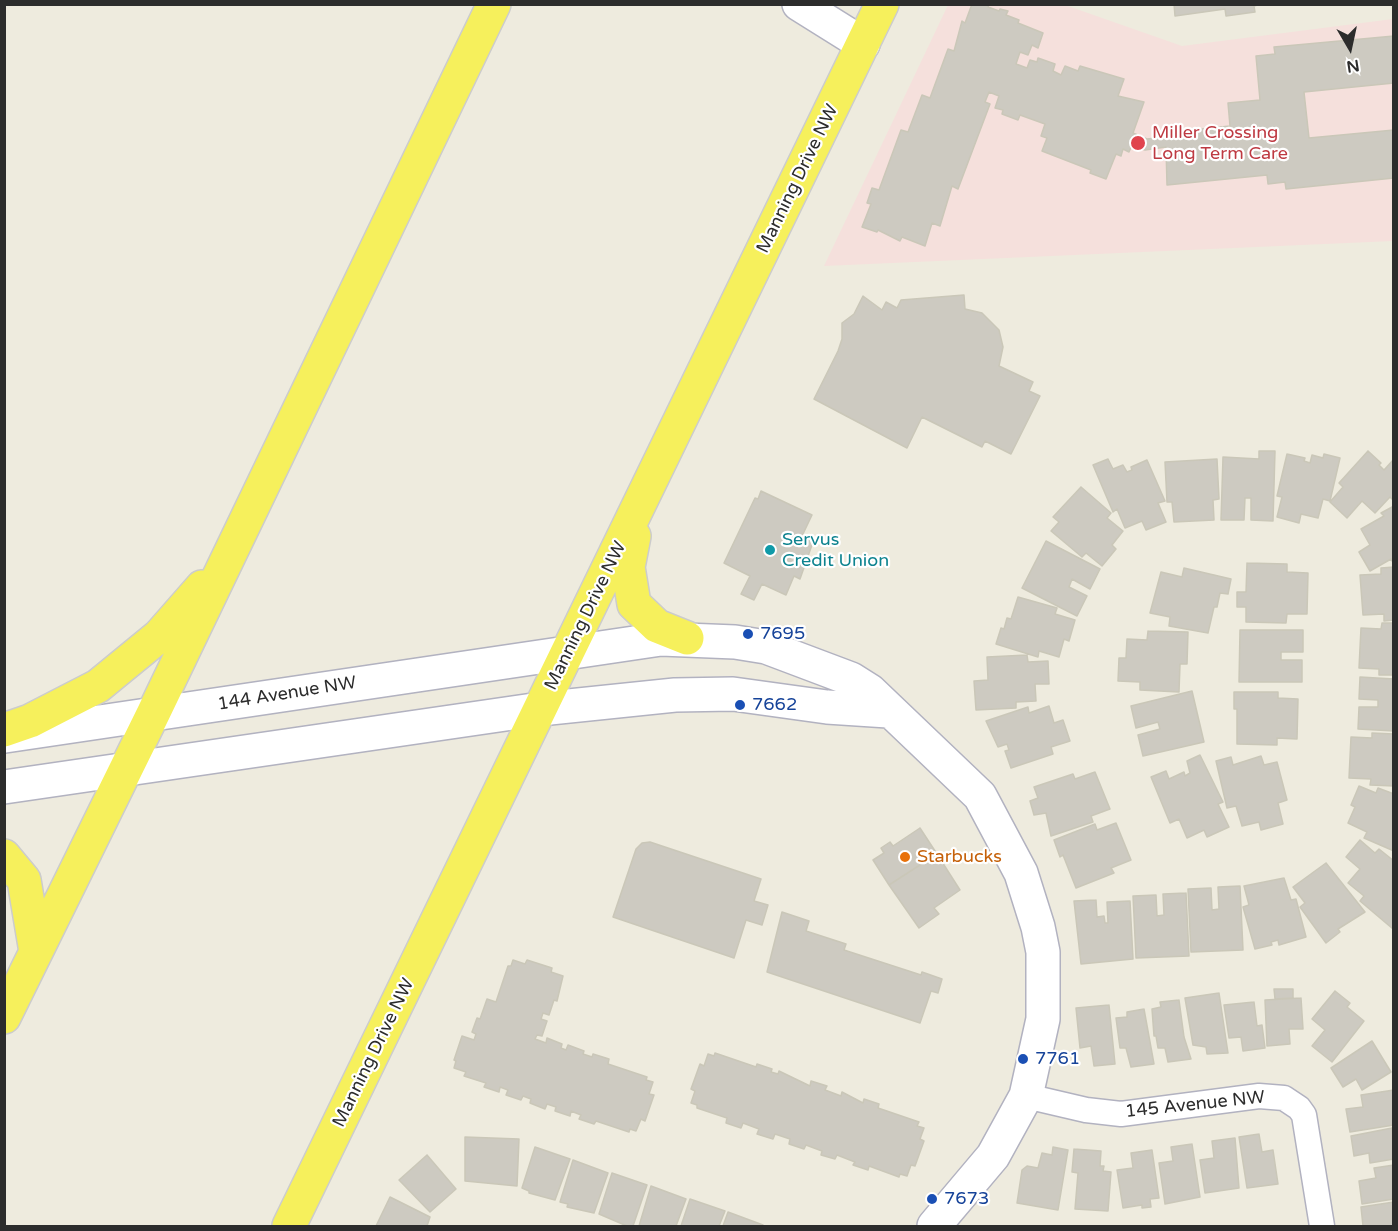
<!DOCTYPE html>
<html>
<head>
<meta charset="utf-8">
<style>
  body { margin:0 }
  #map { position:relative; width:1398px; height:1231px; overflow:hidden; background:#eeebde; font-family:"Varela Round",sans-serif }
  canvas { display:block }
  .frame { position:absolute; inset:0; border:6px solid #2c2c2c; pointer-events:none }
  .north { position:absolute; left:1320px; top:18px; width:60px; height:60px; -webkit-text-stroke:4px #fff; paint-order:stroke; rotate:171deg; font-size:16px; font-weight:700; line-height:24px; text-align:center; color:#2c2c2c }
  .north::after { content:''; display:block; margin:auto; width:21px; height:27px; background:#2c2c2c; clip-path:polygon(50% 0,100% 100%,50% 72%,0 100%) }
</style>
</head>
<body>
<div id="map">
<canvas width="1398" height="1231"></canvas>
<div class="frame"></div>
<div class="north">N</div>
</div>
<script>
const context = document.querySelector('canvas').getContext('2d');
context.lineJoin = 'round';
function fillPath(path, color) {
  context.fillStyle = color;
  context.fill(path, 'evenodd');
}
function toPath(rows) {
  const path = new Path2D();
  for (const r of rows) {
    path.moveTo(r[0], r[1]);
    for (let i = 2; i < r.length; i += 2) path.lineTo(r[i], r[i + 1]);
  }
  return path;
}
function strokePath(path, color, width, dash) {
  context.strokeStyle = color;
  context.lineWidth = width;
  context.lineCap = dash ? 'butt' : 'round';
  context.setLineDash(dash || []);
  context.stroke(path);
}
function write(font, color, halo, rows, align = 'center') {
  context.font = font + ' "Varela Round",sans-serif';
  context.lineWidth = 4.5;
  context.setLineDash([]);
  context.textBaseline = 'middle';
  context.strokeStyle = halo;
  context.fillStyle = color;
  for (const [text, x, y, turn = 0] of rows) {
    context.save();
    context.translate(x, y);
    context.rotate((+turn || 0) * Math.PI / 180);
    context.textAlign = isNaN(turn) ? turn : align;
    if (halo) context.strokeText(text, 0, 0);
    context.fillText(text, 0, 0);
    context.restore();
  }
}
const medical = toPath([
  [948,5,1065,5,1182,46,1393,19,1393,241,824,266]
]);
const building = toPath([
  [972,4,989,4,988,7,999,11,1000,9,1008,11,1006,15,1019,20,1018,23,1043,33,1038,48,1032,45,1028,55,1020,52,1016,64,1027,68,1030,60,1037,62,1038,58,1055,64,1053,71,1061,75,1065,66,1078,71,1080,66,1124,79,1118,96,1144,102,1133,133,1147,139,1165,137,1165,133,1230,126,1228,103,1260,100,1256,56,1275,54,1274,47,1394,36,1394,83,1304,92,1309,138,1394,130,1394,178,1286,189,1285,182,1268,184,1267,175,1167,185,1166,147,1145,150,1132,145,1129,152,1123,149,1121,156,1116,154,1106,179,1090,173,1091,170,1042,151,1047,138,1041,136,1045,124,1020,115,1018,120,1002,114,1003,110,995,108,999,96,989,92,985,102,990,104,958,189,952,186,940,226,932,223,925,246,902,237,900,241,878,230,877,232,862,227,871,204,867,203,872,188,879,190,901,130,908,132,922,95,930,98,948,49,954,51,962,21,965,23,972,4],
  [1174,4,1261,4,1254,6,1255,12,1226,16,1225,9,1175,16,1174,4],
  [964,295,965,309,982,313,999,330,1003,347,999,366,1033,382,1029,391,1040,396,1011,454,985,441,982,447,922,417,907,448,814,399,838,351,842,339,842,323,854,314,863,296,882,310,886,302,897,308,901,300,964,295],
  [1259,451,1275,451,1273,521,1251,520,1251,498,1245,498,1244,520,1221,520,1223,457,1259,459,1259,451],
  [1368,451,1381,463,1379,465,1384,470,1394,459,1394,501,1390,497,1375,513,1362,501,1347,518,1330,502,1343,487,1339,483,1368,451],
  [1287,454,1305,458,1304,461,1310,463,1312,455,1323,458,1324,454,1340,458,1330,501,1323,499,1318,518,1301,514,1299,523,1277,517,1282,497,1277,496,1287,454],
  [1108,459,1113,469,1123,465,1127,472,1132,470,1131,467,1147,460,1165,501,1158,503,1166,522,1146,530,1142,521,1125,528,1117,509,1113,512,1093,465,1108,459],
  [1217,459,1219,499,1213,500,1214,520,1174,522,1172,502,1167,502,1165,462,1217,459],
  [1081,487,1111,513,1107,518,1123,531,1112,545,1116,549,1102,566,1086,553,1082,557,1051,531,1059,522,1053,517,1081,487],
  [761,491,812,515,802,536,813,542,800,579,794,576,786,595,762,584,754,600,741,594,750,576,724,563,755,498,758,499,761,491],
  [1394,506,1394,564,1391,559,1370,571,1359,552,1370,545,1361,529,1384,516,1381,513,1394,506],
  [1046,541,1100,569,1090,589,1072,579,1069,587,1087,596,1077,616,1022,588,1046,541],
  [1247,563,1287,564,1287,572,1308,573,1307,614,1287,614,1286,623,1246,622,1246,607,1237,607,1237,592,1246,592,1247,563],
  [1394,567,1394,620,1384,621,1384,614,1363,615,1360,575,1381,574,1381,568,1394,567],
  [1184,568,1231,579,1228,594,1220,593,1217,607,1214,607,1208,633,1169,626,1170,617,1150,613,1161,572,1182,577,1184,568],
  [1018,597,1057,608,1055,614,1075,620,1069,641,1064,639,1059,657,1039,651,1038,657,996,644,1001,628,1004,629,1007,618,1011,619,1018,597],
  [1382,623,1394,623,1394,675,1379,675,1379,669,1359,668,1361,628,1381,629,1382,623],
  [1240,630,1303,630,1303,652,1281,652,1281,660,1302,660,1302,682,1239,682,1240,630],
  [1148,631,1188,632,1187,664,1180,664,1179,692,1140,690,1140,682,1118,681,1119,658,1126,658,1127,639,1147,640,1148,631],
  [1027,655,1028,662,1048,661,1049,684,1035,684,1036,701,1016,702,1016,708,976,710,974,681,988,680,987,657,1027,655],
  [1360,677,1394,679,1394,731,1358,729,1359,707,1378,707,1378,700,1359,699,1360,677],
  [1192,691,1204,742,1143,756,1138,735,1160,729,1158,722,1136,728,1131,706,1192,691],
  [1234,692,1278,692,1278,698,1298,699,1297,739,1277,738,1277,745,1237,744,1237,709,1234,709,1234,692],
  [1049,706,1054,723,1063,720,1070,741,1051,747,1053,754,1011,768,1005,751,1009,750,1007,744,998,747,986,721,1028,707,1029,713,1049,706],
  [1372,733,1394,734,1394,786,1370,785,1371,779,1349,778,1351,737,1372,738,1372,733],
  [1200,755,1223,802,1218,804,1229,827,1207,837,1204,830,1187,838,1179,819,1170,823,1151,777,1166,771,1169,779,1184,772,1185,776,1190,773,1187,761,1200,755],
  [1261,756,1264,765,1277,762,1287,800,1278,803,1283,824,1261,830,1259,822,1242,826,1236,806,1227,808,1216,761,1231,757,1233,765,1261,756],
  [1095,772,1110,809,1091,816,1093,822,1051,836,1046,813,1034,815,1030,801,1038,798,1034,787,1073,774,1075,779,1095,772],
  [1359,786,1376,793,1378,788,1394,794,1394,851,1364,838,1367,832,1348,823,1355,807,1351,805,1359,786],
  [1116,823,1131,860,1111,868,1114,873,1076,888,1063,855,1060,857,1054,840,1095,824,1097,830,1116,823],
  [920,828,937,854,889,885,873,860,884,853,881,848,890,842,893,846,920,828],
  [1360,840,1375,853,1379,849,1394,861,1393,929,1360,901,1364,896,1348,883,1360,869,1346,857,1360,840],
  [650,842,761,879,754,901,768,905,762,925,746,920,734,958,613,917,636,849,642,843,650,842],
  [937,854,960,890,934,908,939,914,919,928,889,885,937,854],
  [1326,863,1365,912,1338,929,1340,932,1326,943,1300,907,1305,903,1293,887,1326,863],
  [1284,878,1291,900,1296,899,1306,937,1279,945,1278,940,1271,942,1272,945,1255,949,1243,907,1249,905,1244,886,1284,878],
  [1240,886,1243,950,1191,952,1188,889,1211,888,1212,910,1219,909,1218,887,1240,886],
  [1186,893,1189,956,1136,958,1133,896,1156,895,1157,916,1164,915,1163,894,1186,893],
  [1096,900,1097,917,1104,916,1105,923,1108,923,1107,902,1130,901,1133,959,1081,964,1074,901,1096,900],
  [782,912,809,921,806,931,846,944,844,950,921,975,922,972,942,979,938,993,931,991,920,1023,767,972,782,912],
  [513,960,525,964,527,960,552,968,551,972,563,976,557,1001,554,1000,549,1015,543,1013,541,1019,547,1021,542,1036,537,1035,535,1039,546,1043,547,1038,562,1044,561,1048,566,1050,568,1045,584,1051,583,1054,592,1057,593,1054,609,1059,608,1064,647,1077,646,1080,653,1082,649,1094,654,1095,645,1121,641,1119,636,1131,630,1129,629,1132,596,1121,594,1124,579,1119,581,1115,571,1111,570,1116,555,1111,556,1107,547,1104,545,1109,530,1103,531,1099,523,1096,521,1100,506,1095,508,1090,500,1087,499,1092,484,1087,486,1083,464,1076,466,1072,454,1068,456,1061,454,1060,462,1036,474,1040,476,1034,472,1032,477,1018,480,1019,487,999,496,1002,508,966,511,966,513,960],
  [1274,989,1293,989,1293,998,1275,999,1274,989],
  [1335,991,1350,1003,1347,1007,1364,1021,1332,1062,1312,1046,1325,1030,1312,1019,1335,991],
  [1219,993,1228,1053,1207,1054,1206,1047,1193,1045,1185,998,1219,993],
  [1301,998,1303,1029,1289,1029,1290,1044,1267,1046,1265,1000,1301,998],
  [1179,1000,1184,1037,1191,1059,1168,1062,1165,1048,1158,1048,1156,1036,1154,1036,1152,1009,1161,1007,1160,1002,1179,1000],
  [1254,1002,1257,1026,1262,1025,1265,1048,1243,1051,1241,1037,1229,1038,1224,1005,1254,1002],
  [1109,1005,1115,1064,1094,1066,1091,1046,1080,1048,1076,1008,1109,1005],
  [1144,1009,1154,1064,1131,1067,1126,1048,1120,1048,1116,1018,1127,1017,1127,1012,1144,1009],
  [1372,1041,1391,1072,1362,1090,1356,1079,1343,1087,1331,1068,1372,1041],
  [715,1053,756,1067,757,1064,772,1069,771,1072,778,1074,779,1071,810,1086,811,1081,827,1086,825,1090,841,1096,842,1092,863,1103,864,1099,879,1104,878,1108,919,1122,917,1126,924,1128,920,1139,924,1141,915,1166,911,1165,907,1176,900,1174,899,1177,869,1166,868,1170,853,1165,855,1162,837,1155,835,1159,821,1155,822,1151,806,1145,804,1149,789,1144,790,1139,775,1134,773,1139,757,1134,759,1129,743,1123,741,1128,726,1123,727,1118,697,1108,697,1105,691,1103,695,1091,691,1089,700,1064,704,1066,708,1054,714,1056,715,1053],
  [1394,1090,1394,1125,1350,1132,1346,1109,1363,1107,1361,1095,1394,1090],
  [1392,1128,1394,1159,1370,1163,1369,1153,1354,1156,1351,1136,1392,1128],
  [1259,1134,1262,1152,1273,1150,1278,1184,1247,1188,1239,1137,1259,1134],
  [465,1137,519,1139,517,1186,465,1181,465,1137],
  [1235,1138,1239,1188,1205,1193,1200,1160,1214,1158,1212,1141,1235,1138],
  [1192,1144,1200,1197,1165,1204,1159,1163,1173,1161,1171,1147,1192,1144],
  [535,1147,570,1159,555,1200,529,1193,529,1191,522,1188,535,1147],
  [1053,1147,1068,1150,1058,1210,1017,1203,1022,1170,1027,1166,1038,1168,1042,1153,1052,1155,1053,1147],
  [1074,1149,1101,1151,1100,1166,1104,1166,1103,1171,1111,1172,1108,1211,1075,1209,1078,1173,1072,1172,1074,1149],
  [1152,1150,1159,1198,1150,1199,1151,1207,1142,1208,1142,1205,1123,1208,1117,1170,1133,1168,1131,1153,1152,1150],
  [427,1155,456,1189,430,1212,399,1180,427,1155],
  [573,1160,608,1173,594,1213,567,1207,568,1204,560,1202,573,1160],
  [1394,1165,1394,1199,1362,1204,1359,1181,1376,1178,1374,1168,1394,1165],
  [612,1173,647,1185,633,1226,627,1226,599,1214,612,1173],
  [651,1186,686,1199,676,1226,639,1226,651,1186],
  [390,1197,430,1217,427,1226,376,1226,390,1197],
  [690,1199,725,1211,719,1226,681,1226,690,1199],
  [1394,1202,1394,1226,1363,1226,1361,1207,1394,1202],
  [728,1212,763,1225,763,1226,723,1226,728,1212]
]);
const street = toPath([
  [1026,1096,1086,1110,1121,1114,1259,1096,1284,1098,1299,1108,1304,1115,1322,1226]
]);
const secondary = toPath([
  [799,4,863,44],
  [5,736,661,639,735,642,766,647,851,679,870,691,980,796,1021,873,1038,927,1043,952,1043,1019,1026,1096,993,1156,934,1226],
  [4,787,540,709,675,695,733,694,827,707,888,711]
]);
const primary = toPath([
  [634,536,628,567,634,604,657,626,687,638],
  [4,730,30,721,98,686,159,636,202,587],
  [4,856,24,880,36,952],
  [4,1017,153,714,494,4],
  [289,1226,882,4]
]);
const markers = [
  [1138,143,8,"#e0444e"],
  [770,550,6,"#0f9aa8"],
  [748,634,6,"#1a4fb4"],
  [740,705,6,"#1a4fb4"],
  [905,857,6,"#e8710a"],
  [1023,1059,6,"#1a4fb4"],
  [932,1199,6,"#1a4fb4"]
];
const healthNames = [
  ["Miller Crossing",1152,133],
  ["Long Term Care",1152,154]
];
const streetNames = [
  ["Manning Drive NW",798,179,-64],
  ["Manning Drive NW",586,616,-64],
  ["144 Avenue NW",287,694,-9],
  ["Manning Drive NW",374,1053,-64],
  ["145 Avenue NW",1195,1105,-6]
];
const cultureNames = [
  ["Servus",782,540],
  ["Credit Union",782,561]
];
const transitNames = [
  ["7695",760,634],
  ["7662",752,705],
  ["7761",1035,1059],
  ["7673",944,1199]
];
const foodNames = [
  ["Starbucks",917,857]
];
fillPath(medical, '#f5e0dc');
fillPath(building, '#cdcac1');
strokePath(building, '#cac7b8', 1.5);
strokePath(street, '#b2b2c0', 27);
strokePath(secondary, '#b2b2c0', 36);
strokePath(primary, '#ccc', 36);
strokePath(street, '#fff', 24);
strokePath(secondary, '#fff', 33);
strokePath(primary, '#f6f05c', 33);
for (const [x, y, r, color] of markers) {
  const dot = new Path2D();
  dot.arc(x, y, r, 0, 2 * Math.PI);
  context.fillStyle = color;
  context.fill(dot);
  strokePath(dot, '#fff', 2);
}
write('18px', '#be3a42', '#fff', healthNames, 'left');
write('18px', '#2c2c2c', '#fff', streetNames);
write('18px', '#0d838f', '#fff', cultureNames, 'left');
write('18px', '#164399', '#fff', transitNames, 'left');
write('18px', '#c56008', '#fff', foodNames, 'left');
</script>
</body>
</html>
